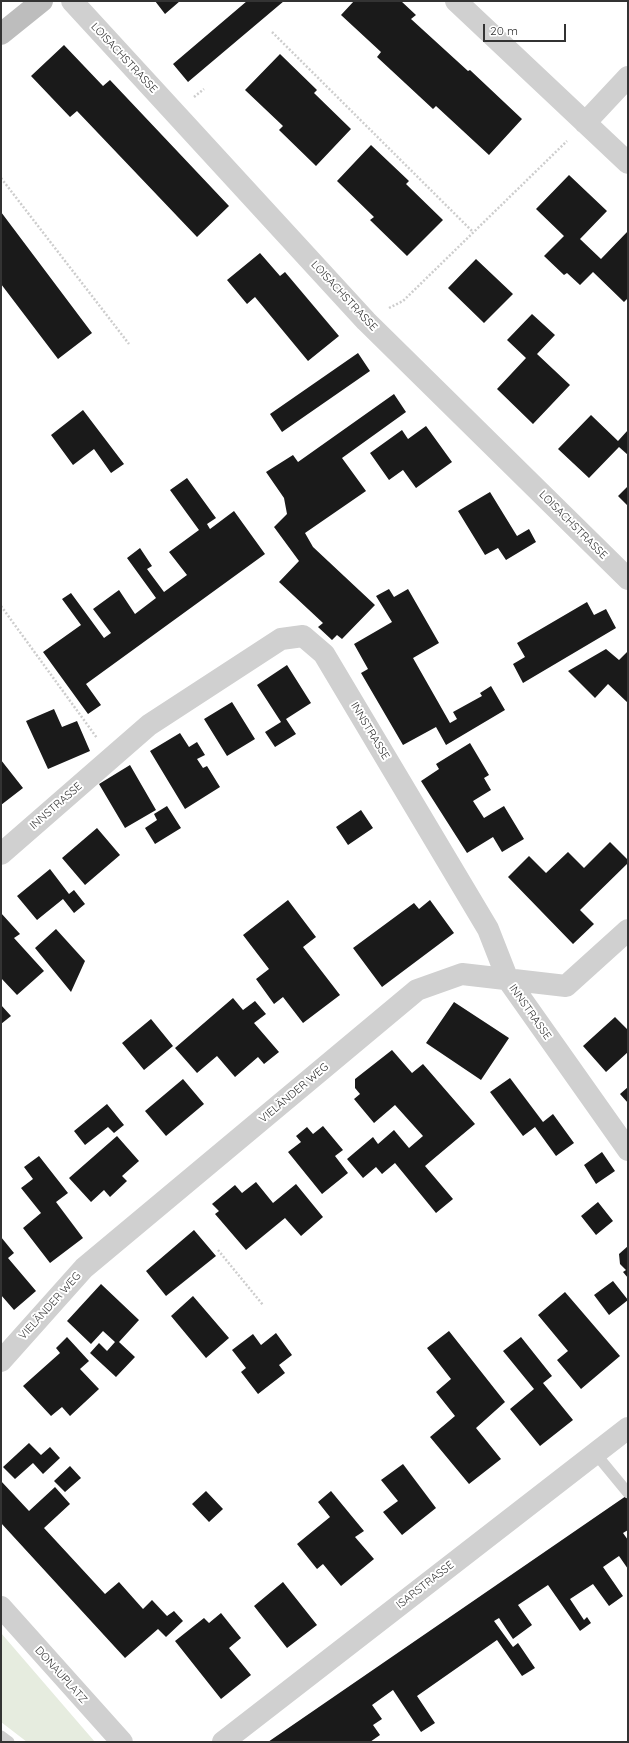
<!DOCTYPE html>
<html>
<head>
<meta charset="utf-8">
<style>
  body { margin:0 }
  #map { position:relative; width:629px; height:1743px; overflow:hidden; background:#fff; font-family:Quicksand,sans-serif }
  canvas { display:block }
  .frame { position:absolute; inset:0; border:2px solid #333; pointer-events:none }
  .scale { position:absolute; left:483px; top:24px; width:83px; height:18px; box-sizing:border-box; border:2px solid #333; border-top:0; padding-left:5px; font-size:12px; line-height:14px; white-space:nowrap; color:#333; -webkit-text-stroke:3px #fff; paint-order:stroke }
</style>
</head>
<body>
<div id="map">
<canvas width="629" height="1743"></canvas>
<div class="frame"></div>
<div class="scale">20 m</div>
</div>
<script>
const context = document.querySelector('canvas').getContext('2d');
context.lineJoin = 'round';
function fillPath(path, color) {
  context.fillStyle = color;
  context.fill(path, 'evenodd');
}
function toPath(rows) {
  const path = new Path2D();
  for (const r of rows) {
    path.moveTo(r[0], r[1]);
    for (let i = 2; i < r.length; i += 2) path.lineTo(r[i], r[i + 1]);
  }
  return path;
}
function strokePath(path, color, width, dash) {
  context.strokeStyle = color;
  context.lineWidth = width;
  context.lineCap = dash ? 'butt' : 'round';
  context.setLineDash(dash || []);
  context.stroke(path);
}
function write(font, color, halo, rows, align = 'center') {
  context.font = font + ' Quicksand,sans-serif';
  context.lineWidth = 4;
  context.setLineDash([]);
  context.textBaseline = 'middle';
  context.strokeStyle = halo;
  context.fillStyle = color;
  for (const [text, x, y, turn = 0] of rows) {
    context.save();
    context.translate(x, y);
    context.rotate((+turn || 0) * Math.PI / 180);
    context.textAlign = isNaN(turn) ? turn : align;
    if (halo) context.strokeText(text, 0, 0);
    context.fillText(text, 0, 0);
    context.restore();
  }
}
const green = toPath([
  [1,1633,95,1742,27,1742,1,1722]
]);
const building = toPath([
  [155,1,180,1,165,14],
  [247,1,284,1,188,82,173,64],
  [354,1,401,1,416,15,411,19,468,71,470,70,522,119,489,155,436,106,433,109,377,57,381,52,341,15],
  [64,45,103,86,110,80,229,206,197,237,77,111,70,117,31,76],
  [280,54,317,90,314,93,351,129,316,166,279,130,283,126,245,90],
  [371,145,409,181,406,184,443,220,407,256,370,220,374,217,337,181],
  [569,175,607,211,580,239,601,259,628,231,628,298,624,302,593,272,580,285,567,273,564,275,544,256,564,236,536,209],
  [1,212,92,333,58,359,1,284],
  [260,253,280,276,285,272,339,336,308,361,255,297,247,304,227,280],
  [476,259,513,294,484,323,448,288],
  [532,314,555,335,537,354,570,385,533,424,497,389,526,358,507,340],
  [358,353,370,371,282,432,270,414],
  [394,394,406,412,342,458,366,491,305,533,313,547,375,605,342,639,337,635,332,640,318,627,323,623,279,582,299,561,274,527,287,514,284,498,266,472,293,455,298,462],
  [83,410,124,464,111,473,94,449,73,465,51,435],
  [591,415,618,441,628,430,628,455,619,447,589,478,558,449],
  [426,426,452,462,416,488,403,470,389,480,370,453,402,430,408,439],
  [187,478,216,518,207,524,210,529,234,511,265,554,86,684,101,705,88,714,43,652,81,625,62,599,71,593,104,638,111,633,93,609,119,590,135,614,156,598,127,558,140,548,152,566,147,569,164,592,187,575,169,552,199,530,170,490],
  [628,486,628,506,618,496],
  [490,492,517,536,529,529,536,542,506,560,498,548,485,555,458,511],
  [389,589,394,597,408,589,439,643,413,658,450,723,457,719,453,712,482,696,480,693,491,686,505,710,446,745,436,727,403,745,361,673,368,669,354,644,392,622,376,596],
  [587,602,594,615,606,609,616,628,523,683,513,664,525,657,517,643],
  [606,649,619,660,628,651,628,703,608,684,595,698,568,671],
  [287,665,311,703,286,719,296,734,275,747,265,732,281,722,257,685],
  [232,702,255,739,227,756,204,719],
  [54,709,62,727,77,721,90,751,48,769,26,721],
  [180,733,189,747,197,742,205,755,197,759,203,768,207,766,220,787,185,809,150,751],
  [470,743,489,775,484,778,491,790,473,801,484,818,504,806,524,839,502,852,493,837,467,853,421,781,439,769,436,764],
  [1,760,23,788,1,805],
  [130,765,156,810,125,828,99,784],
  [167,806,181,828,155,844,145,828,157,820,154,814],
  [361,810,373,828,348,845,336,827],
  [97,828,120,855,85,885,62,858],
  [610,842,628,860,628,863,580,910,594,924,573,944,508,877,529,856,546,873,568,852,584,868],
  [50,869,69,894,74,890,85,904,74,913,63,899,37,920,17,896],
  [288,900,316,937,303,947,340,995,303,1023,283,997,274,1004,256,979,269,969,243,935],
  [430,900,454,933,382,987,353,948,414,903,419,909],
  [1,913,20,934,14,938,44,971,17,995,1,978],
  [56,929,85,961,71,992,35,948],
  [233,998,243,1010,255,1001,266,1014,254,1023,279,1052,264,1064,258,1057,235,1077,217,1056,197,1073,175,1048],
  [454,1002,509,1038,481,1080,426,1043],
  [1,1005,11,1016,1,1024],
  [615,1017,628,1030,628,1052,606,1072,583,1046],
  [151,1019,173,1046,144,1070,122,1043],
  [392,1050,412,1073,423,1064,475,1124,425,1166,453,1199,436,1213,395,1163,382,1174,376,1167,363,1178,347,1159,373,1137,378,1144,394,1130,409,1148,423,1136,395,1105,374,1123,354,1099,360,1094,355,1088,355,1079],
  [510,1078,543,1122,553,1114,574,1143,556,1156,535,1127,523,1136,490,1092],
  [183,1079,204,1104,166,1136,145,1111],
  [628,1087,628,1103,620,1094],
  [107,1104,124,1125,114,1133,108,1127,85,1145,74,1131],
  [323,1126,343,1150,335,1156,348,1173,322,1194,288,1152,301,1142,296,1136,307,1127,313,1134],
  [117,1136,139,1161,122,1176,127,1181,110,1197,104,1190,91,1202,69,1178],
  [602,1152,615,1171,596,1184,584,1165],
  [39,1156,68,1193,56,1202,83,1238,50,1263,23,1228,41,1213,21,1188,33,1179,24,1167],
  [256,1182,273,1203,296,1184,323,1217,301,1236,285,1218,246,1250,215,1214,219,1211,212,1204,235,1185,242,1193],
  [598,1202,613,1221,596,1235,581,1216],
  [194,1230,216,1256,166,1296,146,1271],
  [1,1237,14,1253,8,1258,36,1291,14,1310,1,1295,1,1264,2,1263,1,1261],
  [628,1246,628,1278,623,1272,626,1270,620,1264,619,1254],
  [613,1281,628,1300,609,1315,594,1295],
  [101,1284,139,1320,119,1342,135,1357,116,1377,90,1353,99,1343,107,1351,115,1342,103,1331,91,1344,67,1321],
  [565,1292,620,1356,581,1389,557,1360,568,1351,538,1315],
  [193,1296,229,1338,206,1358,171,1316],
  [449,1331,505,1402,476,1428,501,1459,469,1484,430,1437,455,1416,436,1392,451,1379,427,1348],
  [276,1333,292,1355,279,1365,285,1373,258,1394,241,1372,246,1368,232,1350,253,1334,261,1345],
  [67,1337,89,1361,80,1369,99,1389,70,1416,62,1407,51,1416,23,1386,60,1353,56,1348],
  [521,1337,552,1376,543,1383,573,1420,540,1446,510,1409,534,1389,503,1351],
  [29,1443,41,1455,50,1447,60,1458,43,1474,33,1463,15,1479,3,1467],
  [403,1464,436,1508,402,1535,383,1512,398,1501,381,1480],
  [70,1466,81,1478,65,1492,54,1481],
  [1,1481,29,1511,55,1487,70,1504,44,1528,105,1594,119,1582,143,1609,152,1600,167,1616,174,1611,183,1621,166,1637,158,1629,125,1658,1,1523],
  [206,1491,223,1509,209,1522,192,1504],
  [331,1491,364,1531,355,1537,374,1559,341,1586,323,1564,317,1569,297,1544,330,1517,318,1502],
  [626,1496,628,1499,628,1530,623,1533,628,1540,628,1569,619,1556,603,1567,623,1596,609,1606,593,1584,570,1599,584,1620,587,1617,591,1623,580,1631,548,1585,518,1605,532,1625,513,1639,499,1618,494,1621,513,1647,518,1643,535,1668,522,1676,497,1640,417,1696,435,1723,421,1732,393,1690,372,1705,382,1719,373,1725,380,1735,370,1742,268,1742],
  [283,1582,317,1625,287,1648,254,1606],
  [221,1613,241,1638,229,1648,251,1675,221,1699,175,1641,204,1618,209,1623]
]);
const path = toPath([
  [272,32,473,232],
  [194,97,204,89],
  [1,178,129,344],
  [389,308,403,301,567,141],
  [1,606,97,738],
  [218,1250,263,1305]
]);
const lane = toPath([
  [595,1453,628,1493],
  [1,1736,9,1742]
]);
const street = toPath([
  [72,1,366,321,628,579],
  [456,1,628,163],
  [585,123,628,77],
  [1,854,149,725,281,639,303,636,324,654,488,929,508,980,628,1150],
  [1,1361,84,1268,417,990,462,974,566,986,628,930],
  [1,1607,122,1742],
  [223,1742,628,1428]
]);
const secondary = toPath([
  [1,34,42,1]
]);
const streetNames = [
  ["LOISACHSTRASSE",124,58,47],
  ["LOISACHSTRASSE",344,296,47],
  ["LOISACHSTRASSE",573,525,45],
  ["INNSTRASSE",370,731,59],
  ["INNSTRASSE",56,806,-41],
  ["INNSTRASSE",530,1012,55],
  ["VIELÄNDER WEG",294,1093,-40],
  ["VIELÄNDER WEG",50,1306,-48],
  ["ISARSTRASSE",425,1585,-38],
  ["DONAUPLATZ",61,1675,48]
];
fillPath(green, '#e6ecdf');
fillPath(building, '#1a1a1a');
strokePath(path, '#cdcdcd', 2.5, [2, 2]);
strokePath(lane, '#d0d0d0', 11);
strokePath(street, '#d0d0d0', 22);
strokePath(secondary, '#bdbdbd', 22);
write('11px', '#333', '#fff', streetNames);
</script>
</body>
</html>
